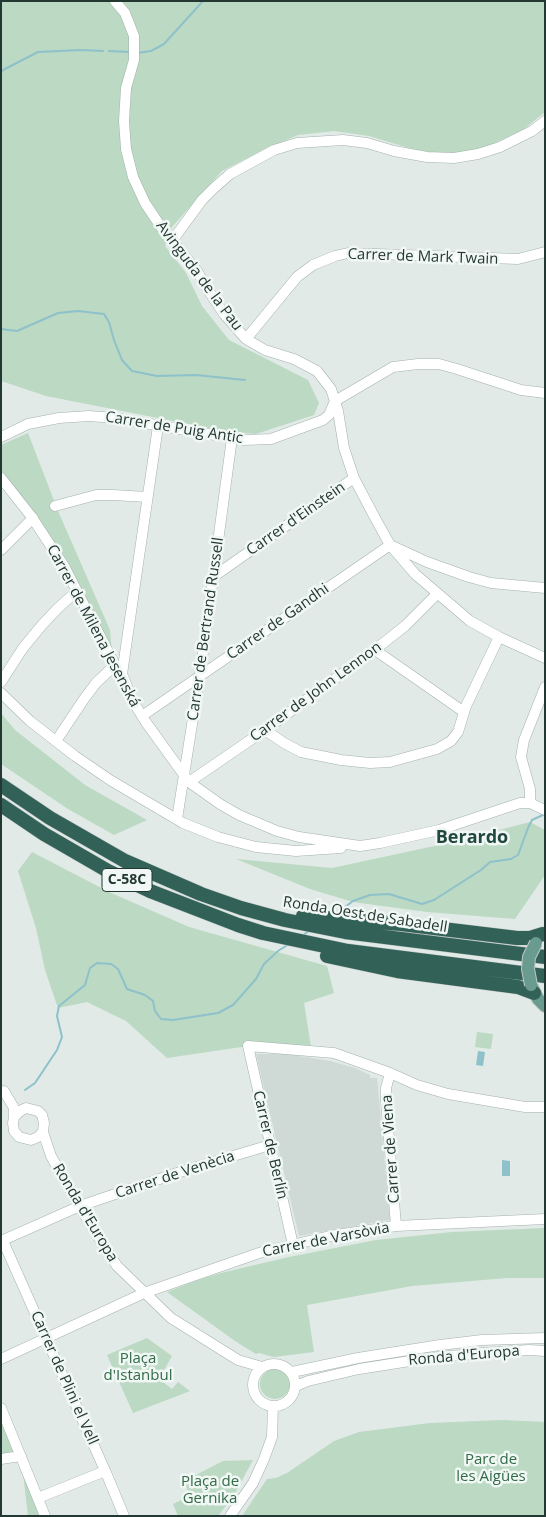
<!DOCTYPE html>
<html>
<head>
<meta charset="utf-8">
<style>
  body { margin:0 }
  #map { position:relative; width:546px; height:1517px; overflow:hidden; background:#e1eae6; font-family:"Open Sans",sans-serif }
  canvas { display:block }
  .frame { position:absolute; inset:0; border:2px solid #233832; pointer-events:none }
</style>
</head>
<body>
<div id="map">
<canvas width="546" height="1517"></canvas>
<div class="frame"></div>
</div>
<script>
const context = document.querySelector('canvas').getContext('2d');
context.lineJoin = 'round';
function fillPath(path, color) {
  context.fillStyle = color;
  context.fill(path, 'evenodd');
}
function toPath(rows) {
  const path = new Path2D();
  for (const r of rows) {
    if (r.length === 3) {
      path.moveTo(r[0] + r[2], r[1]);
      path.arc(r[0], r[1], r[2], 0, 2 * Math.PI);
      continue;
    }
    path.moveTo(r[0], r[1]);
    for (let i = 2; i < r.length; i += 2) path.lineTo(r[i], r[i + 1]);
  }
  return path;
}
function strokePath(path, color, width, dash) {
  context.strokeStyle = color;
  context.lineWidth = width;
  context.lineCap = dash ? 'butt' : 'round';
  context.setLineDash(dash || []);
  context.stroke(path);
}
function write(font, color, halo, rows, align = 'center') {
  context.font = font + ' "Open Sans",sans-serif';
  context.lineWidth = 5;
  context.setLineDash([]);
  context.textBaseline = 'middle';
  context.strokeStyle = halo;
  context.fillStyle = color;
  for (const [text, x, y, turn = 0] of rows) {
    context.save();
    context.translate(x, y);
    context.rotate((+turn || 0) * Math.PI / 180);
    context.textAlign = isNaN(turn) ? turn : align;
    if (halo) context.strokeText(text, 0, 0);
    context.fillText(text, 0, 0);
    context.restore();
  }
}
const built = toPath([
  [256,1054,287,1054,330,1061,355,1068,370,1075,370,1078,377,1078,390,1220,299,1236]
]);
const green = toPath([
  [1,1,545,1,545,112,524,129,484,148,441,155,409,148,369,136,334,131,298,135,263,150,222,171,172,227,165,246,186,273,202,306,229,340,308,380,319,403,314,415,256,434,224,431,46,396,1,381],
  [28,433,58,511,110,630,112,655,76,585,1,474,1,445],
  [1,713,15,730,85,785,147,820,114,835,68,809,1,764],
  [530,822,545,830,545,875,515,919,427,912,353,902,310,889,236,859,332,868,453,842],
  [32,852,109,892,189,927,327,966,334,993,304,1003,311,1047,248,1046,167,1058,126,1021,87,1002,58,1008,45,970,36,928,18,871],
  [477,1032,493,1034,491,1049,475,1047],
  [545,1228,545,1278,507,1278,412,1286,307,1305,314,1352,274,1357,259,1353,256,1354,235,1341,167,1292,195,1281,221,1273,289,1257,376,1240,452,1232],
  [147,1338,172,1356,159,1379,172,1389,178,1382,190,1391,133,1413,107,1355],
  [275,1384,15],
  [1,1408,45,1516,28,1516,21,1456,1,1459],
  [503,1420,545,1422,545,1516,242,1516,267,1479,276,1478,287,1473,334,1441,359,1432,430,1423],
  [253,1460,234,1495,218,1516,178,1516,173,1504,190,1496,184,1481,223,1461]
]);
const water = toPath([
  [478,1051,485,1052,483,1066,476,1065],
  [502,1160,510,1161,510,1176,502,1176]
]);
const stream = toPath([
  [109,51,129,52],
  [137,53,151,51,164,44,203,1],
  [1,73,3,70,38,52,81,50,103,51],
  [1,329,17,331,58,313,78,311,104,314,109,322,114,340,122,360,132,371,157,376,196,375,245,380],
  [337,913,353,901,370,895,389,894,422,904,434,900,481,870,490,862,511,859,518,855,528,828,532,820,545,814],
  [302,936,310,930],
  [25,1090,35,1083,57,1050,62,1037,57,1016,59,1006,85,985,90,968,97,963,111,964,118,969,127,989,145,995,153,1001,155,1011,161,1019,173,1020,218,1013,233,1005,256,979,264,964,278,951,289,944]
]);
const minor = toPath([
  [115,1,125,13,134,36,134,60,126,88,124,121,126,149,133,177,145,203,161,227,197,271,208,290,224,314,246,339,265,350,294,359,317,371,331,389,338,411,344,448,354,478,374,516,390,545,415,574,470,621,499,637,545,658],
  [172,241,202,200,214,188,230,174,274,150,297,143,343,140,367,143,394,151,427,157,454,158,478,154,500,147,532,131,545,121],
  [246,339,297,277,313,265,335,256,348,253,518,259,545,252],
  [335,401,393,367,418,364,439,364,457,369,521,390,545,393],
  [1,437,28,424,59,418,89,416,115,418,244,440,271,439,323,420,329,415,335,401],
  [1,478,31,516,64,566,115,665,122,674,134,703,145,721,189,782,220,804,239,815,277,831,299,837,360,846,380,843,439,830,520,803,530,803,545,810],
  [55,506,96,495,113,495,147,497],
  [1,550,33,518],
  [213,577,354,478],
  [375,650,464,712],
  [122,674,158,426],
  [1,682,23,648,42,625,58,608,77,591],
  [1,693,30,721,75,756,110,780,183,823,218,837,256,847,296,851,341,848],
  [142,716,390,545,427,562,469,577,491,583,545,588],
  [265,730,284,743,301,752,341,760,370,763,390,762,437,749,451,741,458,732,466,706,499,637],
  [56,741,84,699,96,683,115,665],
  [189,782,265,730,377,648,405,626,437,594],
  [530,803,530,789,521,757,524,740,545,687],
  [177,819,200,674,232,438],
  [390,1073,386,1088,386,1101,396,1226],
  [4,1091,14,1108,14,1117,13,1123,14,1131,19,1137,31,1140,38,1137,43,1132,44,1123,42,1115,38,1111,26,1108,20,1111,14,1117],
  [43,1132,51,1156,84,1214,117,1266,171,1318,238,1360,262,1367],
  [1,1241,80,1206,186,1170,270,1145],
  [3,1241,107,1475,124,1516],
  [293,1245,248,1046,334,1053,390,1073,417,1085,448,1094,525,1107,545,1107],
  [1,1359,144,1293,262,1252,330,1236,396,1226,545,1219],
  [274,1385,21],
  [292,1372,358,1358,440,1345,482,1340,545,1338],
  [296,1386,308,1381,359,1369,429,1358,483,1353,529,1350,545,1351],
  [1,1408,45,1516],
  [1,1459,21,1456],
  [38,1498,105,1471],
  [230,1516,253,1483,264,1459,272,1437,273,1406]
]);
const major = toPath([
  [531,985,538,999,545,1006]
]);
const highway = toPath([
  [1,785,50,818,125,861,201,894,241,908,285,920,345,932,545,957],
  [1,805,44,834,108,871,150,891,238,925,263,933,348,951,545,976],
  [303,916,401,924,517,938,530,938,543,934],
  [327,956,397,971,518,987,534,993]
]);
const majorBridge = toPath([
  [531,985,528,969,529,957,536,943]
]);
const shields = [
  [127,880,50]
];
const shieldNames = [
  ["C-58C",127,880]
];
const streetNames = [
  ["Carrer de Mark Twain",423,257,2],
  ["Avinguda de la Pau",199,276,53],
  ["Carrer de Puig Antic",174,428,9],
  ["Carrer d'Einstein",296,519,-35],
  ["Carrer de Gandhi",278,622,-35],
  ["Carrer de Milena Jesenská",93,626,62],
  ["Carrer de Bertrand Russell",206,629,-82],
  ["Carrer de John Lennon",316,692,-36],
  ["Ronda Oest de Sabadell",365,915,9],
  ["Carrer de Berlín",270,1145,77],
  ["Carrer de Viena",391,1149,-94],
  ["Carrer de Venècia",175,1175,-18],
  ["Ronda d'Europa",85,1213,59],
  ["Carrer de Varsòvia",326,1240,-11],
  ["Ronda d'Europa",464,1356,-5],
  ["Carrer de Plini el Vell",64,1378,66]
];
const parkNames = [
  ["Plaça",138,1359],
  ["d'Istanbul",138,1376],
  ["Parc de",491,1460],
  ["les Aigües",491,1477],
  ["Plaça de",210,1482],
  ["Gernika",210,1499]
];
const quarterNames = [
  ["Berardo",472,838]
];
fillPath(built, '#cfd9d5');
fillPath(green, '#bbd9c3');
fillPath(water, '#8ec1ca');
strokePath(stream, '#8ec1ca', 2);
strokePath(minor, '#a4b1ac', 11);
strokePath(major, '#c1c7c6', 14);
strokePath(highway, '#c1c7c6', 15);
strokePath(minor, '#fff', 10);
strokePath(major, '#699b8e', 12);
strokePath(highway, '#326157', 14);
strokePath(majorBridge, '#c1c7c6', 14, []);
strokePath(majorBridge, '#699b8e', 12);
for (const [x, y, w] of shields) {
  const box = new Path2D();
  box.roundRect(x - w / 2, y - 11.5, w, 23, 4);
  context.fillStyle = '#f1f7f4';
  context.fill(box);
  strokePath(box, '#233832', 1);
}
write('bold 14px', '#233832', null, shieldNames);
write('15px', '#233832', '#f1f7f4', streetNames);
write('15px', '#316b47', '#f1f7f4', parkNames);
write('bold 18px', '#21483e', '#f1f7f4', quarterNames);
</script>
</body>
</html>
